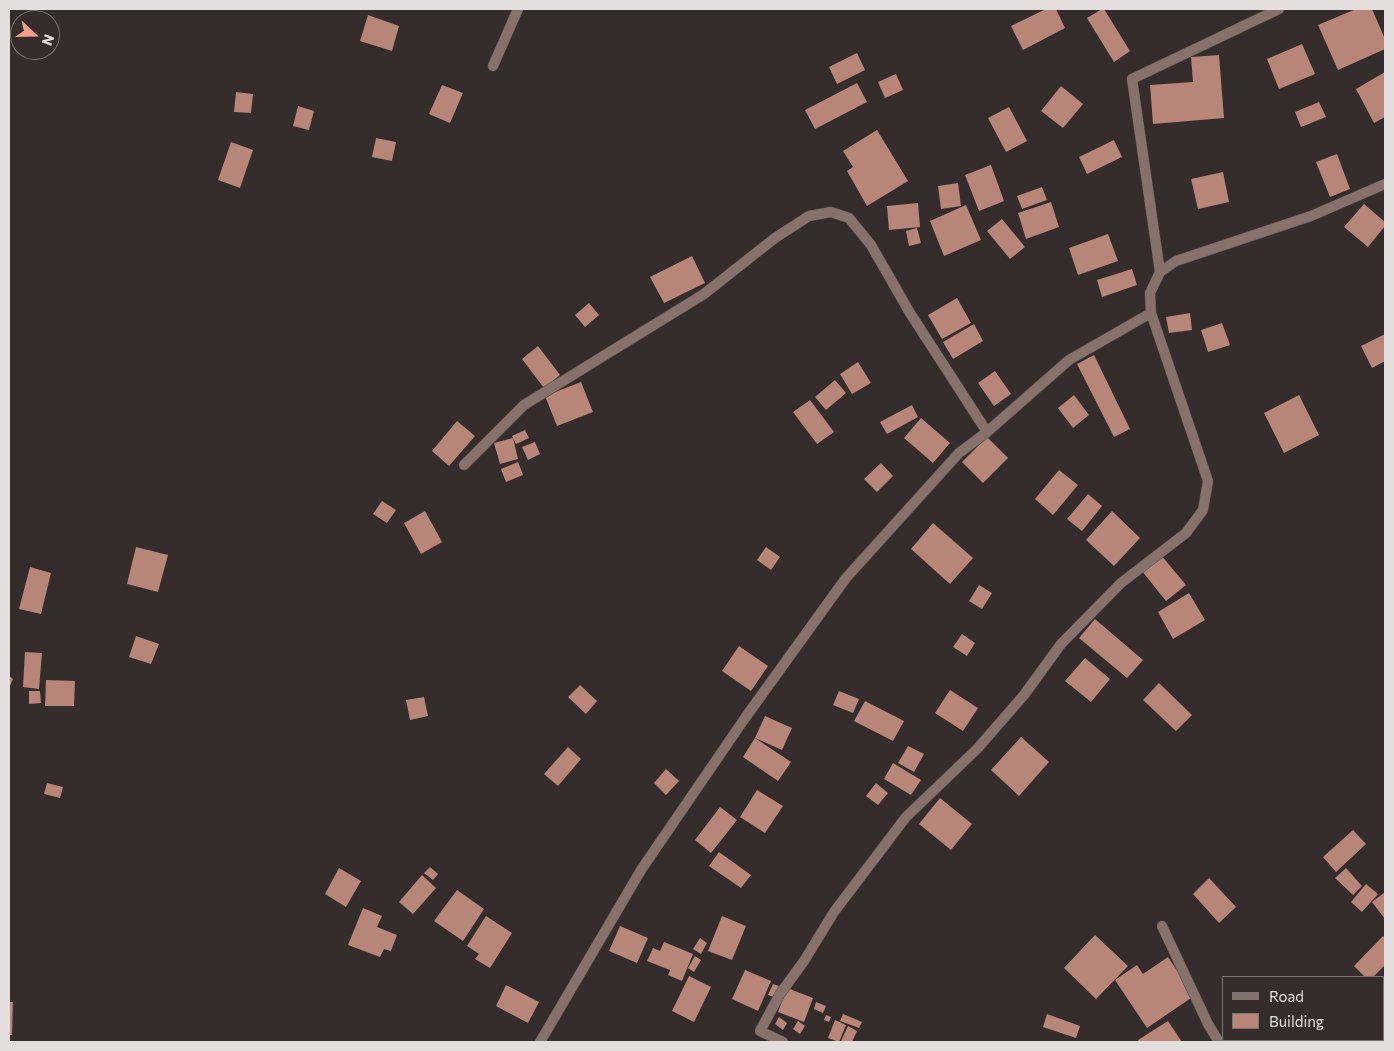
<!DOCTYPE html>
<html>
<head>
<meta charset="utf-8">
<style>
  body { margin:0 }
  #map { position:relative; width:1394px; height:1051px; overflow:hidden; background:#352d2c; font-family:Commissioner,sans-serif }
  canvas { display:block }
  .frame { position:absolute; inset:0; border:10px solid #e4dfde; pointer-events:none }
  .legend { position:absolute; left:1222px; top:976px; width:162px; height:65px; box-sizing:border-box; background:#352d2c; border:1px solid #7b7473; margin:0; padding:6px 9px; list-style:none; font-size:15px; color:#e4dfde }
  .legend li { display:flex; align-items:center; gap:10px; height:25px }
  .legend b { width:25px; border:1px solid #7b7473 }
  .north { position:absolute; left:10px; top:10px; width:50px; height:50px; box-sizing:border-box; background:#352d2c; border:1px solid #7b7473; border-radius:50%; rotate:111deg; font-size:14px; font-weight:700; line-height:20px; text-align:center; color:#e4dfde }
  .north::after { content:''; display:block; margin:auto; width:18px; height:22px; background:#f49e8a; clip-path:polygon(50% 0,100% 100%,50% 72%,0 100%) }
</style>
</head>
<body>
<div id="map">
<canvas width="1394" height="1051"></canvas>
<div class="frame"></div>
<ul class="legend">
<li><b style="height:6px;background:#87716b"></b>Road</li>
<li><b style="height:14px;background:#b88579"></b>Building</li>
</ul>
<div class="north">N</div>
</div>
<script>
const context = document.querySelector('canvas').getContext('2d');
context.lineJoin = 'round';
function fillPath(path, color) {
  context.fillStyle = color;
  context.fill(path, 'evenodd');
}
function toPath(rows) {
  const path = new Path2D();
  for (const r of rows) {
    path.moveTo(r[0], r[1]);
    for (let i = 2; i < r.length; i += 2) path.lineTo(r[i], r[i + 1]);
  }
  return path;
}
function strokePath(path, color, width, dash) {
  context.strokeStyle = color;
  context.lineWidth = width;
  context.lineCap = dash ? 'butt' : 'round';
  context.setLineDash(dash || []);
  context.stroke(path);
}
const building = toPath([
  [1046,9,1056,9,1065,28,1023,50,1011,26],
  [1102,9,1104,9,1130,51,1114,62,1087,18],
  [1356,9,1372,9,1385,39,1385,49,1338,70,1318,25],
  [368,15,399,26,392,51,360,41],
  [1302,44,1315,74,1279,89,1267,59],
  [857,53,865,70,837,84,829,67],
  [1219,55,1224,118,1153,124,1150,85,1193,82,1191,57],
  [1385,72,1385,117,1374,123,1356,89],
  [896,74,903,90,885,98,878,82],
  [857,83,867,102,815,129,805,110],
  [442,85,463,93,450,123,429,114],
  [1061,86,1083,104,1063,128,1041,111],
  [236,92,253,94,251,113,234,112],
  [1319,102,1326,117,1301,127,1295,112],
  [298,106,314,111,309,130,293,126],
  [1009,107,1027,141,1006,152,988,118],
  [877,130,908,181,867,206,847,171,853,167,843,151],
  [376,138,396,142,392,161,372,157],
  [1114,140,1122,157,1087,174,1079,157],
  [231,142,253,150,240,188,218,180],
  [1337,154,1350,189,1330,197,1316,162],
  [991,165,1004,201,979,211,965,175],
  [1223,172,1229,202,1198,209,1191,179],
  [958,183,961,206,941,209,938,186],
  [1042,187,1047,200,1022,209,1017,196],
  [1051,202,1059,227,1026,239,1018,213],
  [918,203,920,227,889,230,887,206],
  [1364,204,1385,222,1385,226,1368,247,1344,227],
  [966,205,981,240,944,256,930,221],
  [1002,219,1025,247,1010,259,987,231],
  [917,228,921,243,909,246,906,231],
  [1108,234,1118,261,1078,275,1069,248],
  [692,256,705,283,664,303,650,277],
  [1132,269,1137,285,1102,297,1097,280],
  [957,298,971,323,942,339,928,315],
  [589,303,599,315,585,327,575,315],
  [1190,313,1192,330,1169,333,1166,317],
  [1222,323,1230,345,1208,352,1201,330],
  [974,324,983,341,953,359,943,342],
  [1385,334,1385,361,1372,368,1361,346],
  [538,346,560,375,544,388,522,359],
  [1094,355,1130,429,1114,437,1077,364],
  [858,362,871,383,852,394,840,374],
  [995,371,1011,394,994,406,978,383],
  [835,380,846,393,826,410,815,397],
  [581,382,593,412,557,426,545,396],
  [1074,395,1089,415,1073,428,1058,408],
  [1299,395,1319,435,1284,453,1264,413],
  [810,400,834,432,817,444,793,412],
  [912,405,918,417,887,434,880,422],
  [921,418,950,443,933,463,904,438],
  [457,421,475,436,449,466,432,451],
  [525,430,529,438,516,444,512,436],
  [987,437,1008,458,983,483,962,462],
  [513,438,518,459,500,464,494,443],
  [535,442,540,454,528,460,522,447],
  [518,462,523,475,506,482,501,469],
  [881,463,893,476,877,492,864,479],
  [1059,470,1078,485,1053,515,1035,499],
  [1088,494,1102,506,1082,531,1067,519],
  [382,501,396,510,387,523,373,514],
  [425,511,442,542,421,554,404,523],
  [1112,511,1140,538,1114,566,1086,540],
  [933,523,973,558,950,584,911,549],
  [136,547,168,555,158,592,127,584],
  [766,547,780,557,771,570,757,560],
  [1161,555,1186,585,1166,601,1142,571],
  [30,567,51,573,41,614,19,609],
  [979,585,992,593,982,609,969,601],
  [1189,593,1205,620,1173,639,1158,612],
  [1095,619,1143,660,1127,678,1079,638],
  [962,634,975,643,967,656,953,647],
  [136,636,159,644,151,664,129,657],
  [739,646,768,666,751,691,722,671],
  [25,652,42,653,39,689,23,687],
  [1085,658,1110,679,1091,702,1065,681],
  [9,676,13,679,9,688],
  [46,680,75,681,74,706,45,706],
  [1159,683,1192,715,1176,731,1143,700],
  [580,685,597,701,586,714,568,697],
  [950,690,978,708,963,731,935,713],
  [29,691,40,691,41,703,29,704],
  [839,691,859,699,853,713,833,705],
  [424,697,428,716,410,720,406,700],
  [865,701,904,721,893,741,854,721],
  [765,716,792,728,782,750,755,738,791,762,778,781,743,757,755,738],
  [1021,737,1049,762,1019,796,991,770],
  [908,746,924,754,914,772,898,763],
  [568,747,581,759,558,786,544,774],
  [893,763,921,780,911,795,884,779],
  [666,769,679,781,666,795,654,783],
  [47,783,63,787,60,798,44,794],
  [876,783,888,793,878,805,866,796],
  [757,790,783,806,765,833,740,817],
  [940,798,972,824,951,850,919,824],
  [720,807,737,820,711,853,695,840],
  [1353,830,1366,844,1336,872,1323,857],
  [719,852,751,875,741,888,709,866],
  [430,867,438,874,433,880,424,873],
  [339,868,361,881,346,907,325,894],
  [1346,868,1362,886,1353,895,1335,878],
  [422,875,436,888,413,914,399,902],
  [1209,878,1236,907,1219,923,1193,894],
  [1366,884,1378,894,1362,912,1351,902],
  [457,890,484,909,463,941,434,921],
  [1385,892,1385,919,1372,902],
  [363,908,382,916,377,927,397,935,391,951,384,949,380,957,348,945],
  [486,916,512,933,490,968,475,959,479,954,467,946],
  [722,916,746,926,732,960,708,951],
  [620,926,648,938,637,963,609,951],
  [1095,935,1128,966,1096,999,1064,968],
  [1383,936,1385,938,1385,965,1373,977,1365,977,1354,966],
  [700,938,707,943,701,954,693,949],
  [664,942,693,954,682,981,668,975,670,970,647,961,653,948,660,951],
  [695,956,701,960,694,972,688,968],
  [1168,957,1194,996,1147,1028,1115,980,1137,965,1143,974],
  [745,970,771,981,758,1011,732,999],
  [689,976,711,987,694,1022,672,1011],
  [773,984,779,986,774,997,768,995],
  [506,985,539,1002,528,1023,496,1006],
  [787,988,813,998,804,1022,778,1012],
  [9,1002,13,1002,12,1035,9,1035],
  [816,1002,826,1006,823,1013,814,1009],
  [843,1014,862,1022,859,1028,840,1021],
  [1047,1014,1080,1026,1076,1038,1043,1027],
  [826,1015,831,1017,829,1022,824,1020],
  [779,1017,787,1023,783,1030,775,1024],
  [835,1020,846,1025,839,1042,828,1038],
  [798,1021,805,1026,800,1034,793,1029],
  [1168,1021,1182,1042,1139,1042,1138,1040],
  [848,1026,857,1031,852,1042,841,1041],
  [1261,1040,1273,1040,1269,1042,1263,1042],
  [1309,1040,1336,1040,1338,1042,1306,1042]
]);
const street = toPath([
  [493,66,518,9],
  [1160,272,1132,79,1279,9],
  [464,465,524,405,704,294,775,238,809,216,831,212,849,218,871,245,910,313,987,432],
  [1162,926,1208,1024,1219,1042],
  [1344,1040,1346,1042],
  [540,1042,641,870,745,718,846,578,959,453,987,432,1069,360,1151,313],
  [783,1042,760,1031,780,994,804,961,834,912,906,817,977,749,1024,695,1061,644,1121,583,1186,533,1203,510,1208,481,1151,313,1150,293,1160,272,1176,261,1311,216,1385,184],
  [1294,1042,1298,1040]
]);
fillPath(building, '#b88579');
strokePath(street, '#514948', 11);
strokePath(street, '#87716b', 10);
</script>
</body>
</html>
